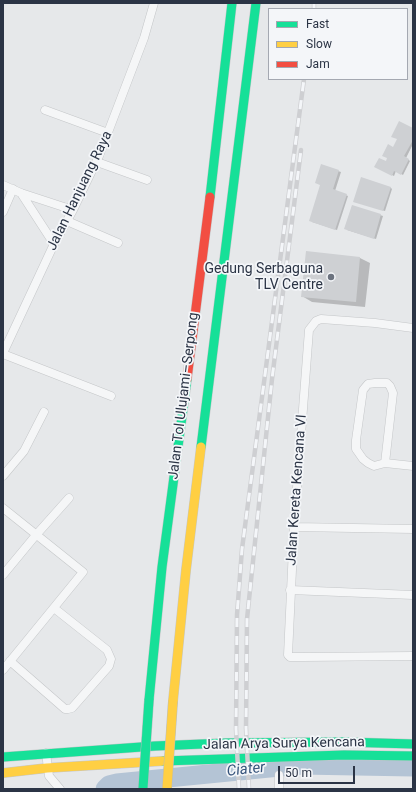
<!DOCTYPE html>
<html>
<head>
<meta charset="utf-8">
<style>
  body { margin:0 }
  #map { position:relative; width:416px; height:792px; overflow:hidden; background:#e6e8ea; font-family:Roboto,sans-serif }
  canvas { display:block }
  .frame { position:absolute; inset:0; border:4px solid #2b3445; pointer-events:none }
  .legend { position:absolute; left:268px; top:8px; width:140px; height:72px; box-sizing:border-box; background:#f4f6f9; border:1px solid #a4a8b1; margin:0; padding:5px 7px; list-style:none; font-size:12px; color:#2b3445 }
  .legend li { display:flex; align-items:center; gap:8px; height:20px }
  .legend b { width:20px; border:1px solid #a4a8b1 }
  .scale { position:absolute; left:278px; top:766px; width:77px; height:18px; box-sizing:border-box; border:2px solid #2b3445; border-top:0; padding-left:5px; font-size:12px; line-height:14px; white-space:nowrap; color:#2b3445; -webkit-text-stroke:3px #f4f6f9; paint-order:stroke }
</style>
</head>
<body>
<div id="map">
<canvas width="416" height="792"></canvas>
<div class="frame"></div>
<ul class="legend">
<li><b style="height:5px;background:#16e098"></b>Fast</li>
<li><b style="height:5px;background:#ffcf43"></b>Slow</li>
<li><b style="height:5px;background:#f24e42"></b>Jam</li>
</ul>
<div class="scale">50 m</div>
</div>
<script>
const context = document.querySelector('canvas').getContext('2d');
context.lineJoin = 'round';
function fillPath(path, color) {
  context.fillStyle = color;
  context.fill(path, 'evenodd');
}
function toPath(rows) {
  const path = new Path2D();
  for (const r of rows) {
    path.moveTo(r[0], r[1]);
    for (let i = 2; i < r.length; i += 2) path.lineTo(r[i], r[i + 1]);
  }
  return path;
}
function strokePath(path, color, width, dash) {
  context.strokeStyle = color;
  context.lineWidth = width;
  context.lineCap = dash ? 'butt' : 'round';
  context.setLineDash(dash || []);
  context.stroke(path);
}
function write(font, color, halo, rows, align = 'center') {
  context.font = font + ' Roboto,sans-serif';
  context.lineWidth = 3.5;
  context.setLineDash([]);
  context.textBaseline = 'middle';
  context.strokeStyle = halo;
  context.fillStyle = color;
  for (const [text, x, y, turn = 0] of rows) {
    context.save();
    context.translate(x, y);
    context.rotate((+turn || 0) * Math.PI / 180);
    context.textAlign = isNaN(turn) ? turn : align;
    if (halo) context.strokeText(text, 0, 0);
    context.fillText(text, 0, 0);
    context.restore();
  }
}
const shadow = toPath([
  [413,129,413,144,406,158,410,161,403,175,396,171,394,176,376,167,386,163,394,148],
  [322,166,341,172,335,191,348,196,337,230,312,222,322,185],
  [390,187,392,189,385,211,356,202],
  [352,206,383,216,376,239,347,230],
  [307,252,360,258,370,263,365,307,312,302,302,296]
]);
const river = toPath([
  [105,789,109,785,117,783,300,765,413,767]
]);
const building = toPath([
  [399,121,413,128,413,140,404,156,409,159,401,175,394,171,392,176,374,167,379,158,386,161,387,158,382,156,388,144,393,147,397,139,391,137],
  [321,164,339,170,333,189,347,194,335,230,309,221,320,185,315,183],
  [361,177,391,187,383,211,353,202],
  [352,205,381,214,374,239,344,229],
  [306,251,360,257,356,302,301,297]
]);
const street = toPath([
  [45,110,108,133],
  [97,162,147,180],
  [3,185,21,193,73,210],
  [21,193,54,244],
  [3,212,13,189],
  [67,221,118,243],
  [413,328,375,323,321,319,316,321,309,330,294,527,288,655,290,657,302,657,413,656],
  [3,353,54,244,73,210,99,156,144,38,154,3],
  [3,354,111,396],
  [385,463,393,393,390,386,387,383,375,383,368,384,363,390,356,440,356,449,363,459,368,463,374,466,385,463,413,466],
  [3,476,24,451,44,412],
  [3,508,83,572,3,670],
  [294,527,413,529],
  [3,575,36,535,69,498],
  [290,590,413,595],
  [10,661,65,709,68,709,72,708,109,666,111,659,107,650,54,608],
  [46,753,49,776,60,789],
  [279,775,279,789]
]);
const fast = toPath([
  [210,197,232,3],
  [201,447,256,3],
  [149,700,162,567,187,379],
  [3,757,155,746,226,743,344,742,413,744],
  [163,761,344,755,413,756]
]);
const slow = toPath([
  [173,701,186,570,201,447],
  [3,773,47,768,163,761]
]);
const jam = toPath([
  [187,379,210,197]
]);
const rail = toPath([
  [314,9,314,3],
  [239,789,236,729,237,615,242,549,304,79],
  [249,789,246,728,247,619,272,379,301,150]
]);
const fastBridge = toPath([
  [143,788,149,700]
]);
const slowBridge = toPath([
  [167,788,173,701]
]);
const markers = [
  [331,277,4,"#6c737f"]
];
const streetNames = [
  ["Jalan Hanjuang Raya",80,191,-64],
  ["Jalan Tol Ulujami–Serpong",184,396,-83],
  ["Jalan Kereta Kencana VI",297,490,-86],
  ["Jalan Arya Surya Kencana",284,744,-1]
];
const poiNames = [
  ["Gedung Serbaguna",323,269],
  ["TLV Centre",323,285]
];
const waterNames = [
  ["Ciater",246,770,-6]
];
fillPath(shadow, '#0003');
strokePath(river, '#b4c4d5', 19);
fillPath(building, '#ced0d3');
strokePath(street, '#c4c6c8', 9);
strokePath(fast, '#c4c6c8', 10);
strokePath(slow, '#c4c6c8', 10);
strokePath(jam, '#c4c6c8', 10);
strokePath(street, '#f5f6f7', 8);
strokePath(fast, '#16e098', 9);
strokePath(slow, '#ffcf43', 9);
strokePath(jam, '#f24e42', 9);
strokePath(rail, '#cecfd2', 4.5);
strokePath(rail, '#f4f6f9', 3, [9]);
strokePath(fastBridge, '#b8bbbf', 10, []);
strokePath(slowBridge, '#b8bbbf', 10, []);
strokePath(fastBridge, '#16e098', 9);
strokePath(slowBridge, '#ffcf43', 9);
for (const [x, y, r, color] of markers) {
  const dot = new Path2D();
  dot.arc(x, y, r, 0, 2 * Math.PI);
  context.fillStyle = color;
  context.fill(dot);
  strokePath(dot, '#f4f6f9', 1.5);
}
write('14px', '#2b3445', '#f4f6f9', streetNames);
write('14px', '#2b3445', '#f4f6f9', poiNames, 'right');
write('italic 15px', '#34527a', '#f4f6f9', waterNames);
</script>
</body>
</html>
